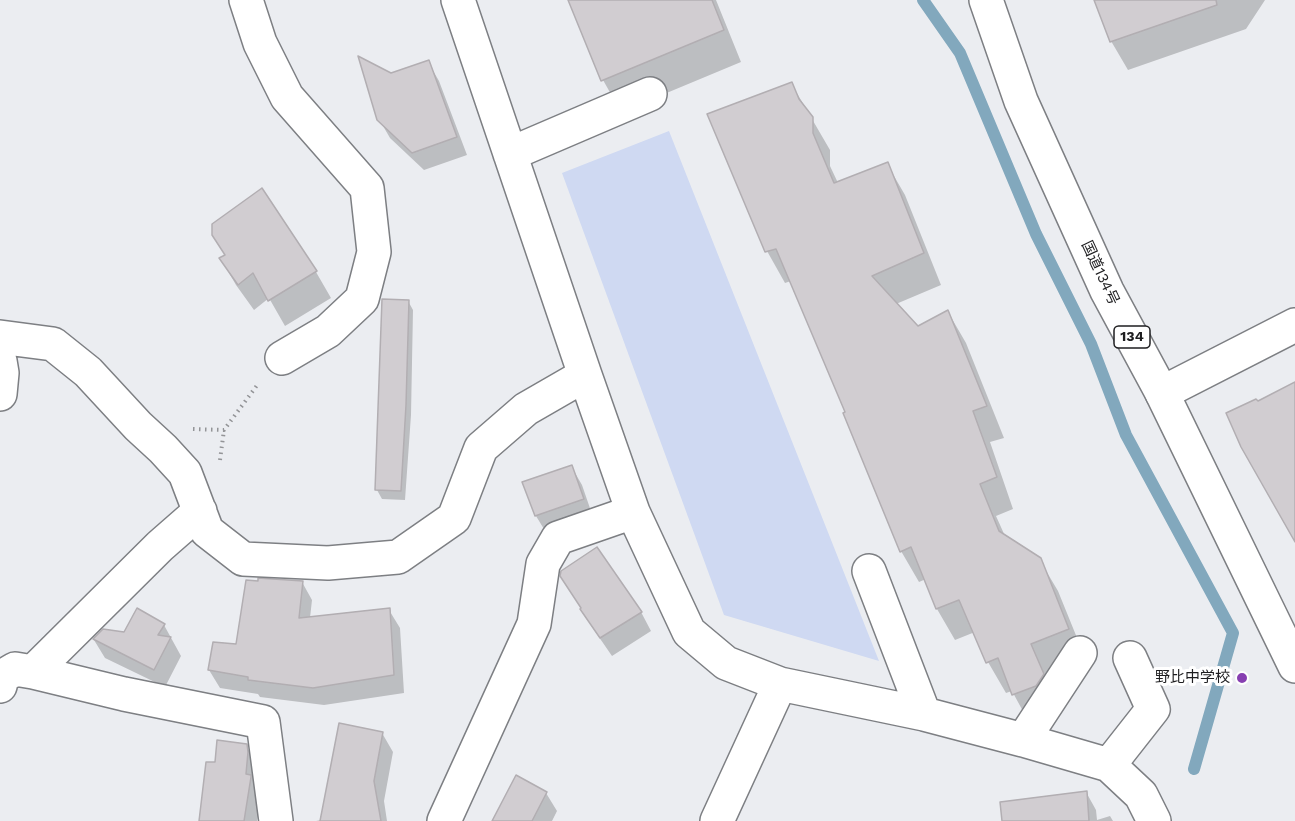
<!DOCTYPE html>
<html>
<head>
<meta charset="utf-8">
<style>
  body { margin:0 }
  canvas { display:block; background:#ebedf1 }
</style>
</head>
<body>
<canvas width="1295" height="821"></canvas>
<script>
const context = document.querySelector('canvas').getContext('2d');
context.lineJoin = 'round';
function fillPath(path, color) {
  context.fillStyle = color;
  context.fill(path, 'evenodd');
}
function toPath(rows) {
  const path = new Path2D();
  for (const r of rows) {
    path.moveTo(r[0], r[1]);
    for (let i = 2; i < r.length; i += 2) path.lineTo(r[i], r[i + 1]);
  }
  return path;
}
function strokePath(path, color, width, dash) {
  context.strokeStyle = color;
  context.lineWidth = width;
  context.lineCap = dash ? 'butt' : 'round';
  context.setLineDash(dash || []);
  context.stroke(path);
}
function write(font, color, halo, rows, align = 'center') {
  context.font = font + ' "Work Sans","Noto Sans JP",sans-serif';
  context.lineWidth = 6;
  context.setLineDash([]);
  context.textBaseline = 'middle';
  context.strokeStyle = halo;
  context.fillStyle = color;
  for (const [text, x, y, turn = 0] of rows) {
    context.save();
    context.translate(x, y);
    context.rotate((+turn || 0) * Math.PI / 180);
    context.textAlign = isNaN(turn) ? turn : align;
    if (halo) context.strokeText(text, 0, 0);
    context.fillText(text, 0, 0);
    context.restore();
  }
}
const green = toPath([
  [669,131,879,661,724,615,562,173]
]);
const shadow = toPath([
  [570,0,716,0,741,62,621,112,603,80],
  [1096,0,1265,0,1246,29,1128,70,1111,41],
  [428,62,439,81,467,155,424,170,390,138,379,119,391,75],
  [791,83,830,150,830,166,838,183,887,164,905,195,941,285,896,304,918,328,948,312,966,343,1004,438,990,442,1013,509,996,516,1005,536,1039,559,1058,591,1086,660,1031,726,1012,691,1006,693,988,662,975,632,955,640,937,609,926,579,919,582,901,551,847,413,791,281,785,283,767,251],
  [262,190,316,272,331,298,285,326,269,298,254,310,236,285,221,259,225,255],
  [408,301,413,310,411,415,405,500,382,499,377,490],
  [571,466,582,485,593,517,547,534,536,516,524,483],
  [259,582,302,582,312,600,310,618,389,610,400,628,404,693,324,705,260,697,258,694,220,688,209,670,237,646],
  [582,609,641,612,651,631,612,656,592,627],
  [164,625,181,656,165,687,105,658,94,640],
  [382,733,393,752,384,801,387,821,316,821,321,820],
  [246,746,257,764,261,796,257,821,214,821,216,764],
  [1086,792,1096,810,1097,820,1110,816,1113,821,1056,821],
  [546,793,557,811,552,821,494,821]
]);
const stream = toPath([
  [923,0,960,53,1036,234,1091,344,1126,435,1233,633,1194,769]
]);
const building = toPath([
  [568,0,712,0,724,30,601,81,568,0],
  [1094,0,1216,0,1217,5,1110,42,1094,0],
  [358,56,391,73,429,60,457,137,412,153,377,120,358,56],
  [792,82,799,99,813,117,813,133,834,183,888,162,924,253,872,276,918,326,948,310,987,406,973,411,997,477,980,484,999,531,1041,558,1069,629,1031,644,1044,674,1036,686,1012,695,998,658,986,663,959,600,936,609,911,547,900,552,843,413,845,412,776,249,765,252,707,114,792,82],
  [262,188,317,271,268,301,253,273,238,285,219,258,225,255,212,235,212,224,262,188],
  [382,299,409,300,406,405,401,491,375,490,382,299],
  [1295,382,1295,542,1241,447,1226,413,1256,399,1258,401,1295,382],
  [572,465,584,499,535,516,522,482,572,465],
  [597,547,642,612,600,638,580,609,581,608,560,576,561,571,597,547],
  [258,578,303,581,299,618,390,608,394,675,313,688,248,680,248,677,208,670,213,642,236,644,246,580,258,581,258,578],
  [137,608,165,624,158,635,171,637,154,670,93,639,103,629,124,632,137,608],
  [339,723,383,732,374,781,381,821,320,821,339,723],
  [217,740,247,744,248,752,246,774,251,775,251,777,244,821,199,821,206,762,215,762,217,740],
  [516,775,547,792,532,821,492,821,516,775],
  [1087,791,1089,821,1002,821,1000,802,1087,791]
]);
const path = toPath([
  [193,429,224,430,258,384],
  [220,460,224,430]
]);
const minor = toPath([
  [246,0,260,43,287,97,367,188,374,252,362,299,328,331,282,358],
  [458,0,585,375,633,512,689,632,726,663,780,684,924,714,1023,740,1109,765,1141,795,1154,821],
  [510,154,650,94],
  [0,337,53,344,88,372,138,426,163,449,185,473,207,531,243,559,328,563,398,557,454,518,481,448,526,409,585,375],
  [0,361,2,373,0,394],
  [1162,393,1295,325],
  [869,571,924,714],
  [33,672,124,694,263,722,276,821],
  [0,686,2,677,15,669,33,672,160,546,200,511],
  [1023,740,1080,653],
  [1109,765,1153,709,1130,658],
  [444,821,534,624,543,564,558,538,633,512],
  [717,821,780,684]
]);
const highway = toPath([
  [986,0,1021,101,1107,291,1162,393,1295,666]
]);
const markers = [
  [1242,678,6,"#873fb1"]
];
const shields = [
  [1132,337,36]
];
const shieldNames = [
  ["134",1132,337]
];
const streetNames = [
  ["国道134号",1100,273,65]
];
const poiNames = [
  ["野比中学校",1230,678]
];
fillPath(green, '#cfd9f2');
fillPath(shadow, '#0003');
strokePath(stream, '#82a8bd', 12);
fillPath(building, '#d1cdd1');
strokePath(building, '#b2aeb2', 1.5);
strokePath(minor, '#7d7f83', 36);
strokePath(highway, '#7d7f83', 36);
strokePath(path, '#939497', 4, [1.5, 4.5]);
strokePath(minor, '#fff', 33);
strokePath(highway, '#fff', 33);
for (const [x, y, r, color] of markers) {
  const dot = new Path2D();
  dot.arc(x, y, r, 0, 2 * Math.PI);
  context.fillStyle = color;
  context.fill(dot);
  strokePath(dot, '#fff', 2);
}
for (const [x, y, w] of shields) {
  const box = new Path2D();
  box.roundRect(x - w / 2, y - 11, w, 22, 4.5);
  context.fillStyle = '#fff';
  context.fill(box);
  strokePath(box, '#1e1e20', 1.5);
}
write('bold 14px', '#1e1e20', null, shieldNames);
write('15px', '#1e1e20', '#fff', streetNames);
write('15px', '#1e1e20', '#fff', poiNames, 'right');
</script>
</body>
</html>
